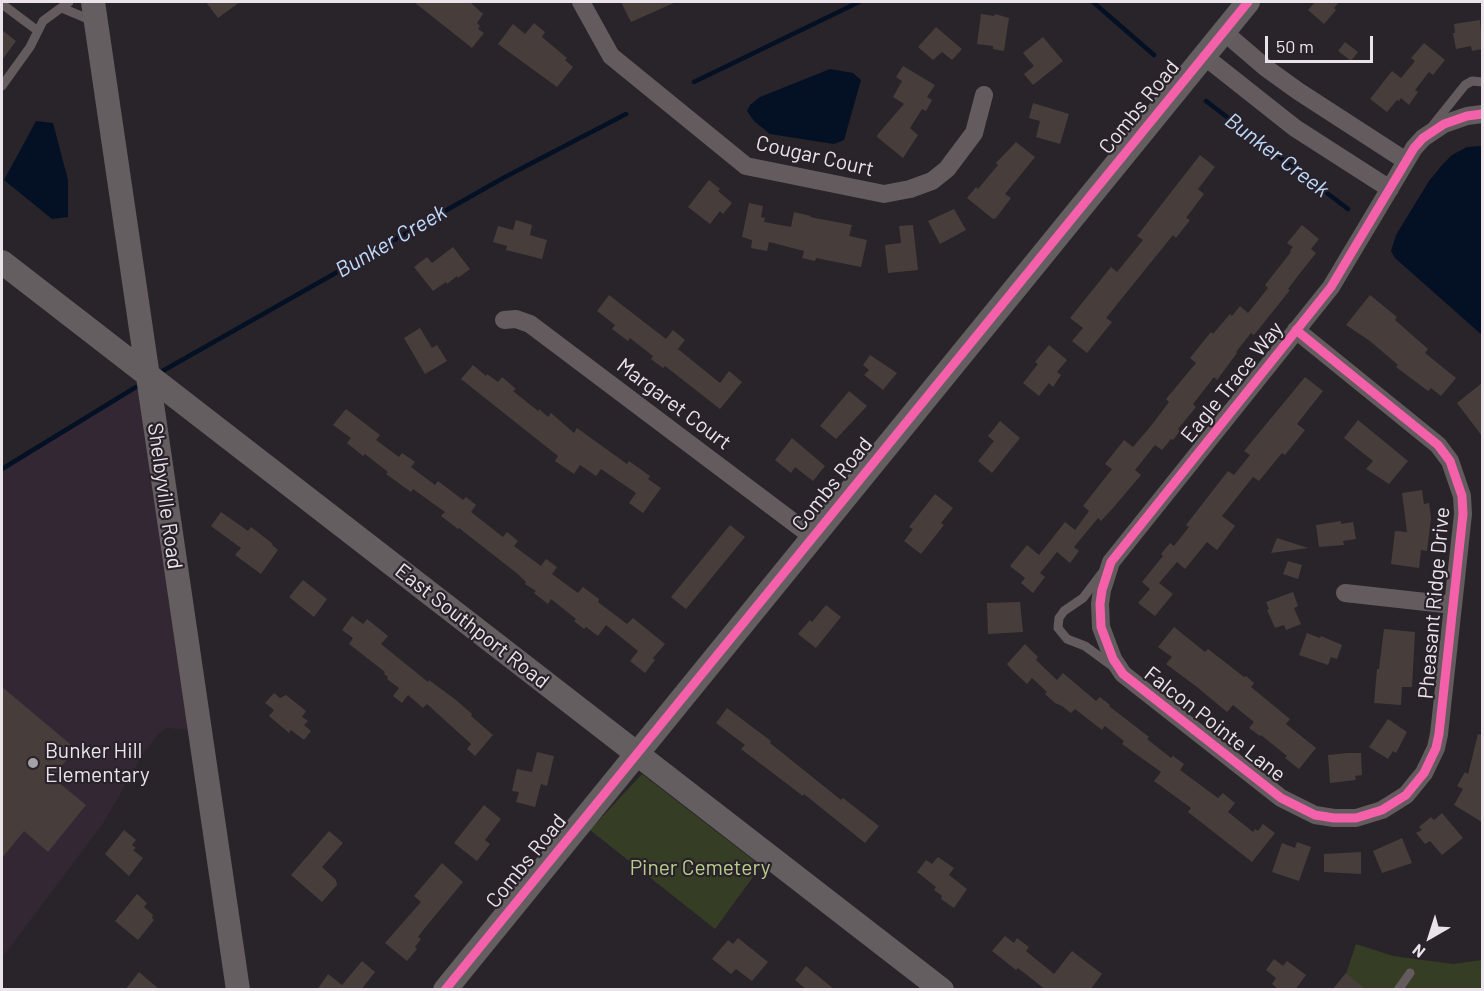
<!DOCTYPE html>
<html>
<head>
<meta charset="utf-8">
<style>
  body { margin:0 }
  #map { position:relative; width:1484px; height:991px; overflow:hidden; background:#292429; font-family:Barlow,sans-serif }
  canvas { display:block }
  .frame { position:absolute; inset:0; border:3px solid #eae4ea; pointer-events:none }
  .north { position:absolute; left:1400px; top:907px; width:60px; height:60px; -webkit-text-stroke:4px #2a222b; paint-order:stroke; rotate:219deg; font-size:16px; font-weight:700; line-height:24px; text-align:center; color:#eae4ea }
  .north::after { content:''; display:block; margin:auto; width:21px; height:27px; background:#eae4ea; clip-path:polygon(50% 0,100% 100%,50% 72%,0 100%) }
  .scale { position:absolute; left:1265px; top:36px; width:108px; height:27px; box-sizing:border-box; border:3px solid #eae4ea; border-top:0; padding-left:8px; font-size:18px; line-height:21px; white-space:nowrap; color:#eae4ea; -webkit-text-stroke:4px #2a222b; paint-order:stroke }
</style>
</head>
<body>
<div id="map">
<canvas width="1484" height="991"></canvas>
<div class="frame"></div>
<div class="north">N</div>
<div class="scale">50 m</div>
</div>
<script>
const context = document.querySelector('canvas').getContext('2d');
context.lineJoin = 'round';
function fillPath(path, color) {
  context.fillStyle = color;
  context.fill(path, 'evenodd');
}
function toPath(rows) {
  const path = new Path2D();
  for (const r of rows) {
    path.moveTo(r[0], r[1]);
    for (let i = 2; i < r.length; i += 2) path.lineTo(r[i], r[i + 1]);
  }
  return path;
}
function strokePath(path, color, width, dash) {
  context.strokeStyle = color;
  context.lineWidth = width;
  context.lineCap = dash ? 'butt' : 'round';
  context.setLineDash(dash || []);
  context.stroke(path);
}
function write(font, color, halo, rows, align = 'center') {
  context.font = font + ' Barlow,sans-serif';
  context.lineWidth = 4.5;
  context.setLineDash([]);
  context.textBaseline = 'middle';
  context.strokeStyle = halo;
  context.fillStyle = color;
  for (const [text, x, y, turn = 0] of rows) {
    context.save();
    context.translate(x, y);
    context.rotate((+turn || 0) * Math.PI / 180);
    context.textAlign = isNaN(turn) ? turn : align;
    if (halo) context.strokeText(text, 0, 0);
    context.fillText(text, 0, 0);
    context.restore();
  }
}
const built = toPath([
  [148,381,199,731,168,728,160,732,143,754,104,822,2,958,2,469]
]);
const green = toPath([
  [642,774,761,866,715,929,590,830],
  [1356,944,1393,956,1453,964,1482,960,1482,989,1351,989,1345,977]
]);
const water = toPath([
  [830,69,853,73,861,80,844,140,834,144,770,134,754,121,747,111,750,105,760,97],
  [36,121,53,123,68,180,68,217,52,219,4,180],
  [1482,146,1482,335,1395,258,1391,251,1396,235,1429,181,1443,164,1452,155,1467,147]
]);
const stream = toPath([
  [1093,2,1154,55],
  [694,82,859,2],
  [1206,101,1348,209],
  [159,373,505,177,626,114],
  [2,469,136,387]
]);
const building = toPath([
  [206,2,240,2,218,18],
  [414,2,470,2,483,14,477,23,480,26,478,29,484,33,472,48],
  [621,2,676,2,631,22],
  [1315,2,1339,2,1334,8,1336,10,1324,24,1308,10],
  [981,14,994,16,995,14,1009,18,1004,51,993,49,993,46,977,44],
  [1480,20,1482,49,1472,51,1471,46,1456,49,1453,33,1455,33,1454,24],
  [534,23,545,32,542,37,567,58,565,60,573,67,557,87,498,44,513,24,525,34],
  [936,27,962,49,952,60,942,52,933,60,918,47],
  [2,30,16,41,2,60],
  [1043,37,1063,61,1033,85,1024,74,1034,66,1023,53],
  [1345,42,1358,52,1351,61,1338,51],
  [1424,43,1445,60,1433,75,1429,72,1415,90,1418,92,1409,105,1401,98,1399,101,1397,100,1387,112,1370,99,1392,71,1401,78,1415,61,1411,58],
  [903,66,935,85,927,97,932,100,926,111,922,109,910,128,918,135,903,158,877,137,878,134,904,104,893,97,902,81,896,77],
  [1033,103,1069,114,1060,144,1036,137,1040,121,1029,118],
  [1016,142,1035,157,1005,194,1011,198,996,218,993,219,967,198,976,187,978,189,998,165,996,163],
  [1200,155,1215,167,1198,189,1204,194,1186,218,1190,220,1176,238,1173,235,1106,318,1112,322,1087,353,1072,341,1083,328,1070,318,1111,267,1117,272,1143,240,1137,236],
  [709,180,720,189,718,191,732,203,723,214,720,211,710,224,688,207],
  [749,203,763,206,761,217,765,218,764,222,791,227,794,212,811,216,810,217,852,225,849,236,867,240,861,267,816,258,815,261,802,258,804,251,769,242,767,251,751,248,752,240,742,237],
  [954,209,966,230,940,244,928,221],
  [516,220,532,225,530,235,547,240,542,259,506,250,507,246,493,242,498,226,513,230],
  [913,225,918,270,888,273,885,245,901,243,899,226],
  [1302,225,1319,239,1311,249,1316,253,1297,277,1288,289,1290,290,1254,335,1251,333,1236,352,1237,353,1217,380,1214,377,1193,404,1196,407,1178,429,1180,431,1173,440,1171,439,1162,450,1155,445,1135,470,1141,475,1113,508,1101,521,1098,518,1074,547,1079,551,1070,563,1057,552,1040,573,1045,577,1033,593,1021,583,1025,578,1010,566,1027,545,1039,555,1065,522,1075,530,1089,511,1083,506,1112,469,1105,464,1124,440,1133,447,1150,427,1169,402,1166,399,1196,363,1190,358,1211,332,1213,334,1230,314,1232,316,1240,306,1248,313,1268,288,1265,285,1291,252,1290,251,1293,247,1287,243],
  [453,247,470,269,458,278,457,276,447,284,446,282,433,291,414,267,427,257,432,263],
  [609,295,666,339,673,330,685,340,678,349,720,383,729,371,742,382,720,409,665,366,663,368,651,359,653,356,630,338,628,341,612,329,615,325,597,311],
  [1370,295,1397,317,1395,320,1428,349,1425,353,1456,378,1441,396,1431,388,1428,391,1396,367,1398,365,1370,341,1346,325],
  [420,328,432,348,437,345,447,361,425,374,404,338],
  [1049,345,1067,360,1057,372,1061,375,1053,387,1049,383,1039,396,1023,383,1038,364,1035,362],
  [870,355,897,373,883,390,864,375,869,370,863,365],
  [473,365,486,376,487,374,498,382,502,377,516,389,513,391,538,411,539,409,548,417,551,413,574,433,577,428,627,464,629,461,650,476,648,479,661,488,643,513,629,503,636,493,601,469,596,476,580,465,574,474,555,461,558,456,461,379],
  [1305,377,1323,391,1297,424,1305,430,1285,455,1282,453,1259,481,1253,477,1222,516,1235,526,1217,550,1207,542,1185,569,1177,562,1159,583,1173,594,1155,616,1138,603,1150,589,1142,582,1163,556,1161,554,1170,543,1174,546,1189,527,1186,525,1228,471,1234,475,1250,455,1244,451],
  [1482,383,1482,436,1457,403],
  [849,391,867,406,836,439,820,426],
  [346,409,380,435,376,440,399,457,402,453,415,462,411,467,435,485,438,481,463,500,466,497,476,505,471,512,503,537,507,532,518,541,514,546,541,566,546,559,557,567,552,574,578,593,583,587,599,599,598,602,627,624,633,618,665,644,653,658,655,660,645,673,630,661,638,651,606,625,598,636,586,627,584,629,574,621,576,619,551,599,548,604,534,593,536,591,525,584,526,582,519,575,459,528,458,529,441,516,445,512,413,489,411,492,386,474,388,472,365,454,363,456,347,443,351,438,333,425],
  [1358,420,1408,461,1389,484,1366,469,1373,461,1344,438],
  [1000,421,1020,438,992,473,978,461,994,441,988,436],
  [792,438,825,466,813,481,795,467,791,473,775,460],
  [1422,490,1424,504,1429,503,1431,518,1427,551,1421,550,1419,568,1391,564,1395,531,1407,532,1402,493],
  [935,494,953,508,941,523,944,525,921,554,904,541,913,529,909,527],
  [221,512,248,531,251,527,273,544,272,545,278,550,261,574,235,555,241,548,211,526],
  [1341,521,1341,524,1353,522,1356,539,1343,541,1344,545,1319,547,1316,525],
  [730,525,745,537,686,609,671,597],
  [1277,538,1308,548,1271,553],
  [1288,561,1302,565,1298,579,1283,574],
  [303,580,327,599,314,617,289,597],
  [1293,592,1298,606,1294,608,1301,624,1286,630,1284,625,1275,628,1267,610,1269,609,1266,602],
  [1020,602,1023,632,988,634,987,603],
  [826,605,841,617,816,648,798,634,810,620,812,622],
  [352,616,363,624,367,619,388,636,381,644,428,682,429,680,456,700,472,714,471,716,493,735,475,756,467,749,471,744,427,704,423,708,408,695,402,703,393,696,399,688,387,679,388,677,384,674,385,672,349,644,353,638,342,630],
  [1174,627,1205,652,1208,649,1244,677,1246,676,1254,683,1251,687,1290,719,1286,724,1316,748,1299,769,1285,758,1287,756,1261,735,1260,736,1249,728,1254,722,1233,705,1227,712,1197,687,1166,664,1172,657,1158,647],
  [1384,629,1415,632,1412,687,1402,687,1401,705,1374,703,1377,669,1379,669],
  [1307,633,1320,638,1321,636,1342,645,1337,659,1331,657,1328,665,1299,655],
  [1025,644,1038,657,1036,660,1057,680,1063,673,1096,701,1100,697,1110,705,1109,706,1149,737,1147,739,1171,758,1173,756,1184,764,1180,770,1218,798,1223,793,1235,803,1228,812,1253,832,1255,829,1258,831,1263,824,1275,833,1252,862,1188,812,1191,808,1154,781,1161,772,1122,744,1124,741,1105,726,1102,730,1075,709,1071,713,1062,706,1055,703,1045,694,1047,692,1032,678,1027,684,1011,669,1007,664],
  [2,687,76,749,52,777,86,805,48,852,24,831,2,858],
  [274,693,280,698,286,695,306,711,302,717,308,721,304,725,311,731,304,740,291,730,289,733,269,716,274,710,265,703],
  [727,708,771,741,770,743,841,800,843,798,879,826,865,843,804,794,803,796,741,749,745,745,716,723],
  [1388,719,1407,732,1396,753,1393,751,1388,759,1369,747],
  [1478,734,1482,735,1482,822,1454,805,1463,789,1457,786,1465,772,1468,774],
  [537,752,554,756,547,786,541,784,535,807,516,802,519,792,512,791,517,769,532,772],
  [1348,753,1361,753,1362,775,1355,776,1356,780,1330,783,1328,755],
  [484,805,501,819,485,840,490,844,477,861,454,843],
  [1442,813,1463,838,1442,855,1430,841,1425,844,1416,833,1422,830,1419,827,1431,817,1434,820],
  [124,830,136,840,132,845,136,848,133,850,143,858,129,876,105,854],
  [329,831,343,843,322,867,336,880,337,885,322,902,291,875],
  [1402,838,1412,863,1382,873,1373,851],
  [1297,842,1311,847,1299,881,1272,872,1282,843,1295,848],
  [1361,852,1361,874,1324,872,1324,854],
  [938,857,954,868,949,875,967,889,954,908,941,899,942,896,934,890,936,887,917,872,926,860,932,864],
  [442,863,463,882,424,929,418,937,421,939,415,947,417,949,407,961,385,943,421,902,414,896],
  [137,894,147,903,144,907,153,915,152,918,154,920,138,940,115,921],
  [1005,936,1014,943,1017,938,1029,947,1026,951,1054,974,1072,951,1102,974,1090,990,1046,990,1018,968,1016,970,992,951],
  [738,938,768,962,752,981,736,969,731,974,712,959,728,940,733,944],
  [1274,959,1283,966,1287,961,1306,975,1295,990,1279,990,1272,984,1276,978,1266,970],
  [362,961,375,972,361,990,317,990,328,974,342,985],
  [806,966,835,990,807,990,795,980],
  [139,972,160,990,125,990],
  [1346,973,1366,990,1332,990]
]);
const lane = toPath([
  [2,4,38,31],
  [62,8,93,21],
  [2,86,30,47,43,21,69,2],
  [1433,125,1465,85,1472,81,1482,82],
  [1102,573,1083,598,1064,611,1059,618,1058,628,1067,639,1085,646,1111,665],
  [1398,990,1410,973]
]);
const street = toPath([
  [581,2,611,56,746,166,884,194,910,189,932,181,947,169,974,133,984,95],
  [1224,32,1266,68,1298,91,1406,161],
  [1204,56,1295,128,1390,189],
  [504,320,516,319,530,324,813,537],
  [1296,330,1438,445,1450,461,1462,496,1463,514,1439,734,1436,748,1424,773,1406,795,1382,810,1356,818,1334,818,1315,815,1281,798,1123,674,1113,659,1101,627,1100,604,1102,590,1111,562,1331,287,1414,148,1423,138,1444,124,1467,116,1482,114],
  [1345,593,1453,605]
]);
const secondary = toPath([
  [93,2,238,990],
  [2,262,942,990],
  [445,990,1248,2]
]);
const cycleway = toPath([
  [1296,330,1438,445,1450,461,1462,496,1463,514,1439,734,1436,748,1424,773,1406,795,1382,810,1356,818,1334,818,1315,815,1281,798,1123,674,1113,659,1101,627,1100,604,1102,590,1111,562,1331,287,1414,148,1423,138,1444,124,1467,116,1482,114],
  [445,990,1248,2]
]);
const markers = [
  [33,763,6,"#a6a1a6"]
];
const streetNames = [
  ["Combs Road",1139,107,-51],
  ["Cougar Court",815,156,13],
  ["Eagle Trace Way",1232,382,-51],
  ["Margaret Court",674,404,37],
  ["Combs Road",832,484,-51],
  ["Shelbyville Road",165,496,82],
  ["Pheasant Ridge Drive",1434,603,-85],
  ["East Southport Road",472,626,38],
  ["Falcon Pointe Lane",1215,724,38],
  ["Combs Road",526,861,-51]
];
const poiNames = [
  ["Bunker Hill",45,751],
  ["Elementary",45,775]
];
const parkNames = [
  ["Piner Cemetery",700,868]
];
const waterNames = [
  ["Bunker Creek",1277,155,37],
  ["Bunker Creek",391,241,-30]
];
fillPath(built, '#332733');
fillPath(green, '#363d25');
fillPath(water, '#041024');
strokePath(stream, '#041024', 4.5);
fillPath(building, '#473e3c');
strokePath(lane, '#635b5d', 9);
strokePath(street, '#635b5d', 18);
strokePath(secondary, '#655e60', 24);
strokePath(cycleway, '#f560ab', 9);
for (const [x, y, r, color] of markers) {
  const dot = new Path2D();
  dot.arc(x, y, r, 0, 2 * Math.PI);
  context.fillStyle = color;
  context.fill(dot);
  strokePath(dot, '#2a222b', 2);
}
write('21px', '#eae4ea', '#2a222b', streetNames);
write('21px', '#eae4ea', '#2a222b', poiNames, 'left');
write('21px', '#b8ce8b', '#2a222b', parkNames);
write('italic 22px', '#bedcfd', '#2a222b', waterNames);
</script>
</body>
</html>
